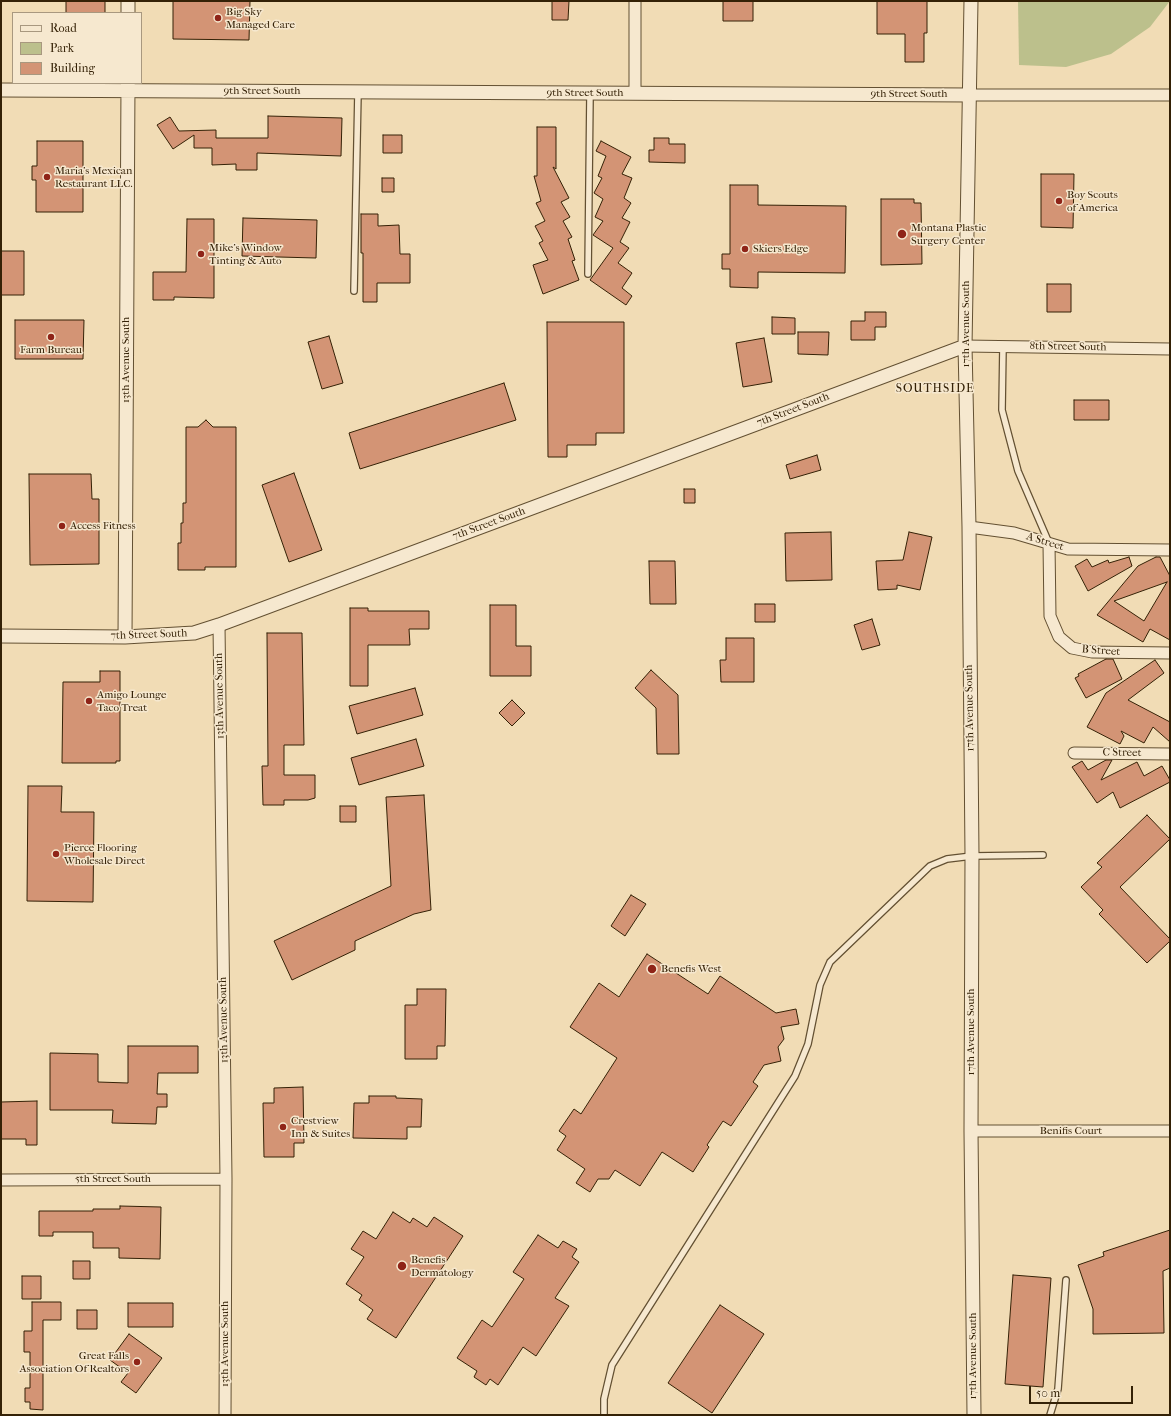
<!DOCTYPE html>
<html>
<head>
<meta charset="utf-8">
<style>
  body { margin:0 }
  #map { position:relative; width:1171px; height:1416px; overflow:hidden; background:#f1dcb5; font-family:"IM FELL French Canon",serif }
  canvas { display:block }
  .frame { position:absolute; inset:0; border:2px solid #342106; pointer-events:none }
  .legend { position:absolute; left:12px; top:12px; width:130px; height:72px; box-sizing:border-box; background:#f6e8cf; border:1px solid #a8987f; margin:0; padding:5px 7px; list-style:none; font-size:12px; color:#342106 }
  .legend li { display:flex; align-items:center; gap:8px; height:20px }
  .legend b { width:20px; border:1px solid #a8987f }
  .scale { position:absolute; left:1029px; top:1386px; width:104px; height:18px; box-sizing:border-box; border:2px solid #342106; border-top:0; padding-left:5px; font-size:12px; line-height:14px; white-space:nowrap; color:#342106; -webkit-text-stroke:3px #f6e8cf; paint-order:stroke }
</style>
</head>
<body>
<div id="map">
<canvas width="1171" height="1416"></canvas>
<div class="frame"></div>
<ul class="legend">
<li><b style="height:5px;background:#f6e8cf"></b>Road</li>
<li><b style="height:11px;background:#bcc08c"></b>Park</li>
<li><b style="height:11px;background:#d39475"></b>Building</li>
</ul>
<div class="scale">50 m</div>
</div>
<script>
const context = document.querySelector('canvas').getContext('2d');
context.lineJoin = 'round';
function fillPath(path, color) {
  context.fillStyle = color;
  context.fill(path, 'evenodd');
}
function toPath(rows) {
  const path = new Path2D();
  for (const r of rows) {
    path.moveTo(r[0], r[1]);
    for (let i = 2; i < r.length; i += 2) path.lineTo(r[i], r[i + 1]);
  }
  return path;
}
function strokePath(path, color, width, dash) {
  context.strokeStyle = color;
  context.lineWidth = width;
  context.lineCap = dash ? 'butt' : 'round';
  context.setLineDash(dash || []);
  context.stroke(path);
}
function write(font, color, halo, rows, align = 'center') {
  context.font = font + ' "IM FELL French Canon",serif';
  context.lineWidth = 3;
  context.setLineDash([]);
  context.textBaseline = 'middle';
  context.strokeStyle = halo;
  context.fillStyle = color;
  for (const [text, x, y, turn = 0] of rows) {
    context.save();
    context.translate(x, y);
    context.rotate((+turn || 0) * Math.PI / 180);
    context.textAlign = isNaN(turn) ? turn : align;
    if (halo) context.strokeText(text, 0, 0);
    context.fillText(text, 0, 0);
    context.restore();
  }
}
const green = toPath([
  [1018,1,1170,1,1150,27,1111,54,1066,67,1019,65]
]);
const building = toPath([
  [66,1,105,1,105,13,66,13,66,1],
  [173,1,250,1,249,40,173,39,173,1],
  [552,1,569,1,568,20,552,20,552,1],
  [723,1,753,1,753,21,723,21,723,1],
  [877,1,927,1,927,33,924,33,924,62,905,62,905,34,877,34,877,1],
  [268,116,342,118,341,156,257,153,257,170,236,170,236,164,212,165,212,148,194,148,194,135,173,149,157,125,170,117,179,131,216,130,216,138,268,138,268,116],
  [537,127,556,127,556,169,553,167,569,198,561,202,570,217,563,221,572,237,568,239,575,260,572,261,579,280,543,294,533,265,548,260,539,243,543,241,535,226,545,221,536,203,541,201,534,176,537,176,537,127],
  [383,135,402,135,402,153,383,153,383,135],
  [654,138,669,138,669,144,685,144,685,163,649,162,649,150,654,150,654,138],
  [37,141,83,141,83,212,36,212,36,180,32,180,32,166,37,166,37,141],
  [601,141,631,157,622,174,632,178,624,198,631,203,622,218,630,222,620,242,629,248,618,263,632,273,622,288,632,296,626,305,590,280,613,248,593,235,603,221,595,217,603,199,594,193,602,178,598,176,606,156,596,151,601,141],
  [1041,174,1074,174,1073,228,1041,227,1041,174],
  [382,178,394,178,394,192,382,192,382,178],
  [730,185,758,185,758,205,846,206,845,273,758,272,758,288,730,287,730,269,722,269,722,254,730,254,730,185],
  [881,199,914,199,914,203,921,203,922,264,881,265,881,199],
  [361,214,378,214,378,226,399,225,400,254,410,254,410,283,377,283,377,302,363,302,363,253,361,253,361,214],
  [243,218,317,220,316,258,242,256,243,218],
  [187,219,214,219,214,298,174,297,174,300,153,300,153,272,186,272,187,219],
  [1,251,24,251,24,295,1,295,1,251],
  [1047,284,1071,284,1071,312,1047,312,1047,284],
  [865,312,886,312,886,327,875,327,875,340,851,340,851,321,865,321,865,312],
  [772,317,795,318,795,334,772,334,772,317],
  [15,320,84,320,83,359,15,359,15,320],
  [547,322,624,322,624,433,596,433,596,445,567,445,567,457,548,457,547,322],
  [798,332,829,332,828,355,798,354,798,332],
  [329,336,343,383,322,389,308,342,329,336],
  [764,338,772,382,743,387,736,343,764,338],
  [504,383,516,420,360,469,349,433,504,383],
  [1074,400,1109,400,1109,420,1074,420,1074,400],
  [206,420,213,427,236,427,236,567,205,567,205,570,178,570,178,543,181,543,181,523,183,523,183,503,186,503,186,427,198,427,206,420],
  [817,455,821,470,790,479,786,465,817,455],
  [294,473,322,550,289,562,262,485,294,473],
  [29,474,91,474,92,499,99,499,99,564,30,565,29,474],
  [684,489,695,489,695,503,684,503,684,489],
  [831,532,832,580,786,581,785,533,831,532],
  [909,532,932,537,920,590,897,585,897,589,878,590,876,561,903,560,909,532],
  [1129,557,1132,566,1088,591,1075,566,1087,559,1092,567,1108,560,1109,563,1129,557],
  [1156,557,1160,557,1170,576,1170,640,1150,629,1143,642,1097,615,1138,566,1156,557],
  [1167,582,1144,621,1114,601,1167,582],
  [649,561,675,561,676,604,650,604,649,561],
  [755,604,775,604,775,622,755,622,755,604],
  [490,605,516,605,516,646,531,646,531,676,490,676,490,605],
  [350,608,368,608,368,611,429,611,429,629,409,629,410,645,368,645,368,686,350,686,350,608],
  [872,619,880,645,862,650,854,625,872,619],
  [267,633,302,633,304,745,284,745,284,775,315,775,315,798,308,800,284,800,284,805,263,805,262,766,268,766,267,633],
  [726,638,754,638,754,682,721,682,720,660,726,660,726,638],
  [1106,659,1113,659,1122,679,1086,698,1075,678,1079,676,1078,674,1106,659],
  [1155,660,1164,673,1128,700,1170,722,1170,742,1153,727,1144,743,1121,731,1124,736,1120,744,1087,727,1106,693,1155,660],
  [651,670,678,695,679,754,657,754,656,708,635,688,651,670],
  [100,671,120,671,120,761,116,761,116,763,62,763,63,682,100,682,100,671],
  [415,688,423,715,357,734,349,706,415,688],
  [512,700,525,713,512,726,499,713,512,700],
  [416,739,424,766,359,785,351,758,416,739],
  [1106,760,1112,760,1101,780,1137,762,1144,776,1162,766,1170,780,1170,782,1120,808,1113,792,1097,803,1072,767,1082,761,1088,770,1106,760],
  [28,786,62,786,61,812,94,812,93,902,27,901,28,786],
  [424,795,431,910,414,914,355,941,355,950,292,980,274,941,391,886,386,797,424,795],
  [340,806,356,806,356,822,340,822,340,806],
  [1147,815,1170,839,1120,887,1170,939,1170,941,1147,963,1099,914,1103,910,1081,887,1102,867,1097,863,1147,815],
  [631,895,646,904,625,936,611,926,631,895],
  [647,954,708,994,720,976,776,1013,796,1009,799,1024,781,1027,784,1039,778,1047,781,1061,764,1065,753,1082,758,1086,731,1126,723,1121,707,1145,709,1147,693,1172,662,1152,640,1186,615,1170,609,1179,598,1179,590,1192,576,1183,585,1169,557,1150,566,1136,559,1131,574,1109,581,1114,617,1058,570,1027,599,983,619,997,647,954],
  [417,989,446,989,445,1046,437,1046,437,1059,405,1059,405,1005,417,1005,417,989],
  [128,1046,198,1046,198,1073,158,1073,157,1094,167,1094,167,1107,157,1107,156,1124,112,1123,113,1110,50,1110,50,1053,98,1054,98,1082,128,1083,128,1046],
  [303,1087,304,1143,294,1143,294,1157,264,1157,263,1103,274,1103,274,1088,303,1087],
  [369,1096,396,1096,396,1098,422,1099,421,1127,407,1127,407,1139,353,1138,354,1103,369,1103,369,1096],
  [37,1101,37,1145,26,1145,26,1139,1,1139,1,1102,37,1101],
  [120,1206,161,1207,160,1259,119,1258,119,1248,93,1248,93,1232,53,1232,53,1236,39,1236,39,1211,93,1211,93,1209,120,1209,120,1206],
  [393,1212,410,1223,413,1218,427,1227,434,1217,463,1236,396,1338,367,1319,373,1310,359,1300,362,1295,346,1284,364,1257,351,1249,363,1231,376,1239,393,1212],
  [1170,1230,1170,1268,1163,1271,1164,1333,1093,1334,1093,1309,1078,1265,1104,1256,1103,1252,1170,1230],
  [538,1235,558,1248,563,1241,577,1249,572,1257,579,1262,555,1298,569,1306,536,1356,523,1347,498,1385,490,1379,486,1385,474,1377,477,1371,457,1358,482,1320,492,1327,524,1279,513,1272,538,1235],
  [73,1261,90,1261,90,1279,73,1279,73,1261],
  [1013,1275,1051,1278,1043,1387,1005,1384,1013,1275],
  [22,1276,41,1276,41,1299,22,1299,22,1276],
  [32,1302,61,1302,61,1320,43,1320,43,1410,30,1409,30,1402,25,1402,25,1388,30,1388,30,1352,24,1352,24,1331,32,1331,32,1302],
  [128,1303,173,1303,173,1327,128,1327,128,1303],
  [720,1305,764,1334,712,1413,668,1383,720,1305],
  [77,1310,97,1310,97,1329,77,1329,77,1310],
  [129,1334,162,1358,136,1393,121,1382,128,1373,110,1360,129,1334]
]);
const service = toPath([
  [588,274,590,94],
  [354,291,358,92],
  [1003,346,1002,410,1018,471,1049,543],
  [604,1415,604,1399,612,1365,795,1076,808,1044,820,985,830,962,930,866,947,859,972,856,1043,855],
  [1050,1415,1058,1389,1066,1280]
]);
const minor = toPath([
  [635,93,635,1],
  [970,95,1170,95],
  [965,346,1170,349],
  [969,527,1014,533,1068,549,1170,550],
  [1049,544,1050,616,1059,637,1072,648,1092,652,1170,653],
  [219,625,226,1179,225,1415],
  [1074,753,1170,754],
  [971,1131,1170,1131],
  [1,1180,226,1179]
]);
const tertiary = toPath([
  [128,1,128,13],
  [971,1,965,346,969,527,972,856,971,1131,974,1415],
  [1,90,970,95],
  [1,636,125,637,194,633,219,625,965,346],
  [125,637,128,83]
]);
const markers = [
  [218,18,4,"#8f2418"],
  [47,177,4,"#8f2418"],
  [1059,201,4,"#8f2418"],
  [902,234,5,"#8f2418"],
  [745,249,4,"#8f2418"],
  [201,254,4,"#8f2418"],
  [51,337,4,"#8f2418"],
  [62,526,4,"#8f2418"],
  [89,701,4,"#8f2418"],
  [56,854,4,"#8f2418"],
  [652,969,5,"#8f2418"],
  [283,1127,4,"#8f2418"],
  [402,1266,5,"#8f2418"],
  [137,1362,4,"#8f2418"]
];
const poiNames = [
  ["Big Sky",226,12],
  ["Managed Care",226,25],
  ["Maria's Mexican",55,171],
  ["Restaurant LLC.",55,184],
  ["Boy Scouts",1067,195],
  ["of America",1067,208],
  ["Montana Plastic",911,228],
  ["Surgery Center",911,241],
  ["Mike's Window",209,248],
  ["Tinting & Auto",209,261],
  ["Skiers Edge",753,249],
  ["Farm Bureau",51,350,"center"],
  ["Access Fitness",70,526],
  ["Amigo Lounge",97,695],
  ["Taco Treat",97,708],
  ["Pierce Flooring",64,848],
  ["Wholesale Direct",64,861],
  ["Benefis West",661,969],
  ["Crestview",291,1121],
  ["Inn & Suites",291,1134],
  ["Benefis",411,1260],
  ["Dermatology",411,1273],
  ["Great Falls",129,1356,"right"],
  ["Association Of Realtors",129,1369,"right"]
];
const streetNames = [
  ["9th Street South",262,91],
  ["9th Street South",585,93],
  ["9th Street South",909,94],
  ["17th Avenue South",966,324,-90],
  ["8th Street South",1068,347,1],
  ["13th Avenue South",126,360,-90],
  ["7th Street South",793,410,-21],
  ["7th Street South",489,524,-20],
  ["A Street",1045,542,17],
  ["7th Street South",149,635,-2],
  ["B Street",1101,651,4],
  ["13th Avenue South",220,696,-91],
  ["17th Avenue South",970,708,-91],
  ["C Street",1122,753,1],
  ["13th Avenue South",224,1020,-91],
  ["17th Avenue South",971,1032,-90],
  ["Benifis Court",1071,1131],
  ["5th Street South",113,1179],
  ["13th Avenue South",225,1344,-90],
  ["17th Avenue South",973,1356,-90]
];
const neighbourhoodNames = [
  ["SOUTHSIDE",935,389]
];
fillPath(green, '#bcc08c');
fillPath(building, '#d39475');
strokePath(building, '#342106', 1);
strokePath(service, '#635032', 8);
strokePath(minor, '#635032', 13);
strokePath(tertiary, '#635032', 15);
strokePath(service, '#f6e8cf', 5.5);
strokePath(minor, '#f6e8cf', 11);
strokePath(tertiary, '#f6e8cf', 13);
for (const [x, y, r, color] of markers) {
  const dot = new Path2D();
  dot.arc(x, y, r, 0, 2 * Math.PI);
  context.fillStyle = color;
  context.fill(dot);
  strokePath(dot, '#f6e8cf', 1.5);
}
write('11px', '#342106', '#f6e8cf', poiNames, 'left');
write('11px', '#342106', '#f6e8cf', streetNames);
context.letterSpacing = '1px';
write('12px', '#342106', '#f6e8cf', neighbourhoodNames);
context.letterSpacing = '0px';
</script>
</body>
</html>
